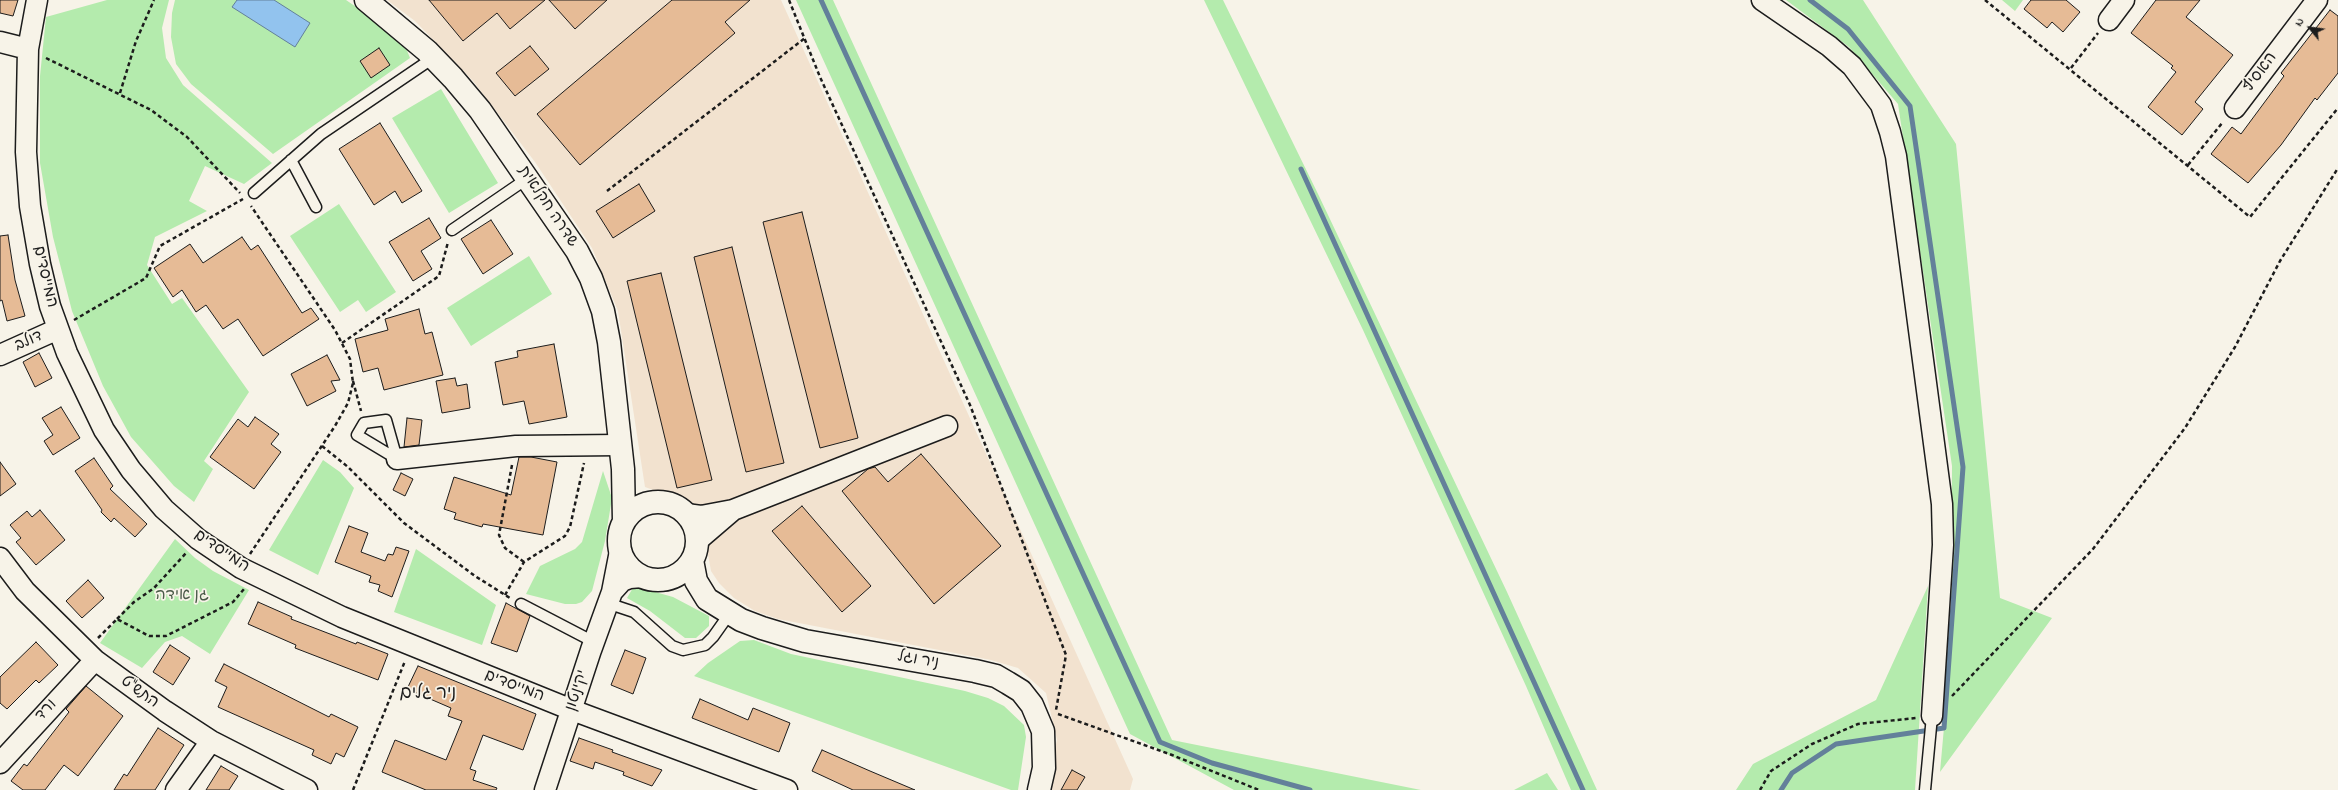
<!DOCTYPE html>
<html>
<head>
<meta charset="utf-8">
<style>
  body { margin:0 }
  #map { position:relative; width:2338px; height:790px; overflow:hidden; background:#f7f3e8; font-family:"Indie Flower",sans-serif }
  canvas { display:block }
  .north { position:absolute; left:2290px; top:8px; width:40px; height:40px; -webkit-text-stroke:3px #f7f3e8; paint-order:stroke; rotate:299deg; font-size:11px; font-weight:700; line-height:16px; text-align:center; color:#1c1c1c }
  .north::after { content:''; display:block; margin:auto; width:14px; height:18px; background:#1c1c1c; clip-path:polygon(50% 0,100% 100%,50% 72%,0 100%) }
</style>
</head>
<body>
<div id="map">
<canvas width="2338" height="790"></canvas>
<div class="north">N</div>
</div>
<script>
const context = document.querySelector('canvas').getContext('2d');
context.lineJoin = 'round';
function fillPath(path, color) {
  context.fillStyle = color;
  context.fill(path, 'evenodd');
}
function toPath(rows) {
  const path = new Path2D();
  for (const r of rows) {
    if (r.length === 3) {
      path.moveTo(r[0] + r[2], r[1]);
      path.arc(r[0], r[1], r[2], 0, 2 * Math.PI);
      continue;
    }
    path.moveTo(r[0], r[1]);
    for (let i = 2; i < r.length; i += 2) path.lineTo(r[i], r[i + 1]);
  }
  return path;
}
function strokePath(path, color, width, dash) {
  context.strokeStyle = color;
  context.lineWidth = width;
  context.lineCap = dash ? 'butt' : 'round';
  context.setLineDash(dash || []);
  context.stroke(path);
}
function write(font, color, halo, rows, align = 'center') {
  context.font = font + ' "Indie Flower","Playpen Sans Hebrew",sans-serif';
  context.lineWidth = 3.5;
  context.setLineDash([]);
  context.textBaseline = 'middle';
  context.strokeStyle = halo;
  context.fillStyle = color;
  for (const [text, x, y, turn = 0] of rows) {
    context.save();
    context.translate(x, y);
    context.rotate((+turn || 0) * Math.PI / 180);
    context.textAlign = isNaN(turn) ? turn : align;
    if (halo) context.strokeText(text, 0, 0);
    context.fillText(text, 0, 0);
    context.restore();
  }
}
const built = toPath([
  [387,0,781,0,1133,779,1130,790,1045,790,1057,740,1046,693,1018,668,991,660,778,619,755,611,734,598,719,583,711,571,703,526,694,507,678,499,645,487,618,311,592,248,535,162,473,81,415,21]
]);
const green = toPath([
  [107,0,169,0,162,28,166,58,183,85,272,163,244,184,205,166,189,201,207,211,155,237,147,265,172,304,182,298,249,392,204,461,213,469,194,502,174,486,131,437,103,386,72,311,53,237,40,163,40,76,46,17],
  [175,0,346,0,381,24,406,48,410,58,273,154,191,84,176,64,171,37,172,13],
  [796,0,833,0,1172,740,1421,790,1234,790,1130,734],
  [1204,0,1223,0,1319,196,1507,592,1597,790,1571,790,1526,686,1363,330],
  [1786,0,1863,0,1956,144,2000,598,2052,618,1940,772,1951,649,1952,466,1898,104,1849,47],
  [2002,0,2023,0,2015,11],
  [441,89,498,183,449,213,392,118],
  [339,204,396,292,366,312,358,300,340,312,290,236],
  [529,256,552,294,471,346,447,308],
  [323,460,340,472,354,488,318,575,269,550],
  [603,471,612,498,605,541,592,591,582,602,576,604,565,604,526,594,540,566,575,549,582,542],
  [175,539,195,558,213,571,249,590,210,654,182,636,165,642,142,668,100,643],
  [416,549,496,605,482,645,394,612],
  [634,586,673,597,709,616,709,626,696,638,685,638,650,611,627,598],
  [1928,586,1915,790,1736,790,1753,764,1876,700],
  [754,640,791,654,965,691,988,698,1004,706,1024,725,1026,737,1018,790,1011,790,694,676,708,663,740,641],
  [1547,773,1558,790,1514,790]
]);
const water = toPath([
  [237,0,274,0,310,23,295,47,232,7,237,0]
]);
const stream = toPath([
  [821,0,1160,742,1212,763,1310,790],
  [1301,169,1583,790],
  [1781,790,1792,773,1836,744,1944,728,1963,467,1910,106,1848,29,1810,0]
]);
const building = toPath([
  [0,0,18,0,13,16,0,13,0,0],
  [429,0,545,0,510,29,497,13,463,41,429,0],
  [549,0,607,0,575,29,549,0],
  [672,0,750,0,725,22,735,33,580,165,537,114,672,0],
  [2031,0,2066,0,2080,12,2063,32,2052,22,2047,28,2024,9,2031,0],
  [2156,0,2200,0,2186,17,2233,55,2195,102,2203,109,2182,135,2148,107,2176,72,2171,68,2173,66,2131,33,2156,0],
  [2330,10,2338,16,2338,73,2317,100,2315,98,2281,145,2248,183,2211,154,2232,127,2241,134,2284,76,2281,73,2330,10],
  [530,46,549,69,515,96,496,73,530,46],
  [379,48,390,65,371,78,360,61,379,48],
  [380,123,422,191,402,203,395,191,374,205,339,149,380,123],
  [639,184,655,211,613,238,596,211,639,184],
  [802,212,858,438,820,448,763,222,802,212],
  [429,218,441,238,421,251,432,269,413,281,389,242,429,218],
  [491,220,513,254,483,274,461,239,491,220],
  [8,235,15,280,25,316,7,321,2,300,0,301,0,236,8,235],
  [242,237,251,250,258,245,302,313,311,308,319,319,263,356,238,319,223,329,206,305,196,312,182,290,173,297,154,268,190,244,203,263,242,237],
  [732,247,784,463,746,472,694,257,732,247],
  [661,273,712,480,677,488,627,281,661,273],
  [419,309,425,334,432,332,443,375,384,390,378,368,363,372,355,339,388,330,385,319,419,309],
  [554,344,567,417,529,424,524,401,503,405,495,362,518,357,517,351,554,344],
  [39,353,52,378,35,387,23,362,39,353],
  [327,355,340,380,331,381,336,391,307,406,291,374,327,355],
  [455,378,457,386,467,384,470,408,442,413,436,381,455,378],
  [61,407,80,438,53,455,44,441,53,435,42,418,61,407],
  [255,417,279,434,271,444,281,452,254,489,210,457,238,419,248,427,255,417],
  [407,418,422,420,419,445,404,447,407,418],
  [921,454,1001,546,934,604,842,491,868,469,875,467,888,482,921,454],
  [519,457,531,457,557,462,543,535,483,524,482,527,454,519,456,513,444,509,454,477,511,495,519,457],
  [94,458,113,486,110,489,147,524,135,537,114,518,111,522,101,512,102,510,75,471,94,458],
  [0,462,16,484,0,496,0,462],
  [401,473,413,479,405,496,393,490,401,473],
  [802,506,871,586,842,612,772,531,802,506],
  [40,510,65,540,36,565,16,542,21,538,10,525,27,511,32,517,40,510],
  [349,526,368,533,361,552,385,561,388,554,393,555,396,547,409,551,392,597,378,591,380,585,369,582,371,576,335,562,349,526],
  [88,580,104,598,82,618,66,601,88,580],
  [258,602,292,617,291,619,356,644,357,642,388,654,378,680,295,648,296,645,248,624,258,602],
  [506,603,530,616,517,652,491,643,506,603],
  [36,642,58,665,39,683,36,680,7,709,0,703,0,677,36,642],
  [170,645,190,658,173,685,153,672,170,645],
  [625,650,646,658,633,694,611,685,625,650],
  [224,664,329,717,331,714,358,727,344,757,336,753,331,764,312,755,314,750,218,707,227,687,215,681,224,664],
  [418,666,536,714,523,750,483,735,470,769,476,771,473,780,497,788,496,790,426,790,382,772,395,740,446,760,462,721,448,716,451,708,407,689,418,666],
  [86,686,123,716,78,776,64,765,45,790,23,790,11,781,24,764,27,766,69,712,66,709,86,686],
  [700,699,748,720,753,708,790,723,779,752,692,718,700,699],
  [158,728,184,745,155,790,114,790,124,774,127,776,158,728],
  [579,738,613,750,612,752,662,770,652,786,623,775,624,772,595,762,593,769,570,761,579,738],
  [822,750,870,771,915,790,853,790,812,771,822,750],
  [221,766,238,776,229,790,206,790,221,766],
  [1072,770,1085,777,1077,790,1061,790,1072,770]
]);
const path = toPath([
  [789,0,820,77,970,405,1066,655,1056,710],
  [1985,0,2250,217,2338,108],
  [46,58,151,110,187,137,240,193],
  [2071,68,2098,33],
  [120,93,136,41,154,0],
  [2188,165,2223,122],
  [607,191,805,38],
  [74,320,146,278,160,246,243,199],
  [342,343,439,276,448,242],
  [353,381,361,411],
  [322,446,348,467,404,523,475,576,510,598],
  [512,465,499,535,505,548,524,562],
  [250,554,335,426,348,403,353,383,350,359,335,330,251,206],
  [505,595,524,562,565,536,570,527,584,463],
  [117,619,134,602,154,588,187,552],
  [98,638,117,619,149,636,166,636,233,602,244,589],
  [1952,696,2093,549,2185,428,2235,347,2280,261,2338,168],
  [1058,714,1172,755,1259,790],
  [353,790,405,661],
  [1760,790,1771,771,1812,744,1858,724,1916,718]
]);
const service = toPath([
  [291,160,316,207],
  [254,193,321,134,433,58],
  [452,230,528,178],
  [386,420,397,459,357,435,364,423,386,420],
  [607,603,634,612,672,646,683,650,705,645,713,637,730,613],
  [521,604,594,642],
  [1925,790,1932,716]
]);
const minor = toPath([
  [37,0,28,49,26,152,30,206,40,264,50,306,67,353,104,430,131,470,164,509,198,539,241,568,342,617,572,710,787,790],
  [1762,0,1829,46,1852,66,1881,105,1890,132,1896,156,1942,504,1943,545,1932,716],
  [2109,20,2124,0],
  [0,42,28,49],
  [2235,108,2317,0],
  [0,355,58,329],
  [397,459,516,446,620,445],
  [686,514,701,516,733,510,947,426],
  [697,541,732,511],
  [0,558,25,591,95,660,165,711,211,741,307,790],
  [612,592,622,581,630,578,642,577],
  [0,763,95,660],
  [176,790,211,741],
  [545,790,591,650,612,592,620,551]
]);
const tertiary = toPath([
  [366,0,427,51,453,78,480,110,577,251,591,278,603,311,609,342,623,469,624,521],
  [658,541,39],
  [692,560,696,581,707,599,741,620,762,628,805,641,975,671,996,676,1008,683,1021,691,1032,705,1043,731,1044,768,1039,790]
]);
const streetNames = [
  ["האסיף",2261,73,-53],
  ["שדרה חקלאית",547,207,56],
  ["המייסדים",44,277,77],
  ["דולב",29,342,-24],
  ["המייסדים",221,552,34],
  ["ניר וגל",918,661,10],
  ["המייסדים",514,687,21],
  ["יקינטון",578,691,-72],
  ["התש\"ט",139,693,36],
  ["ורד",47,711,-47]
];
const parkNames = [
  ["גן אידה",182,596]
];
const quarterNames = [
  ["ניר גלים",428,695]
];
fillPath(built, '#f2e2cf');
fillPath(green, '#b4ebad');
fillPath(water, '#92c3ee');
strokePath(water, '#63809a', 1);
strokePath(stream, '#63809a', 5);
fillPath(building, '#e6bb96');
strokePath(building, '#1c1c1c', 1);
strokePath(service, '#1c1c1c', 13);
strokePath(minor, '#1c1c1c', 23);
strokePath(tertiary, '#1c1c1c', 25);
strokePath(path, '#1c1c1c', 2.5, [4, 3]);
strokePath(service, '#f7f3e8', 10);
strokePath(minor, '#f7f3e8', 20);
strokePath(tertiary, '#f7f3e8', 22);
write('16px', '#1c1c1c', '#f7f3e8', streetNames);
write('16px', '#4a5a48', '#f7f3e8', parkNames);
write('18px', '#1c1c1c', '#f7f3e8', quarterNames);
</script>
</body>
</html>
